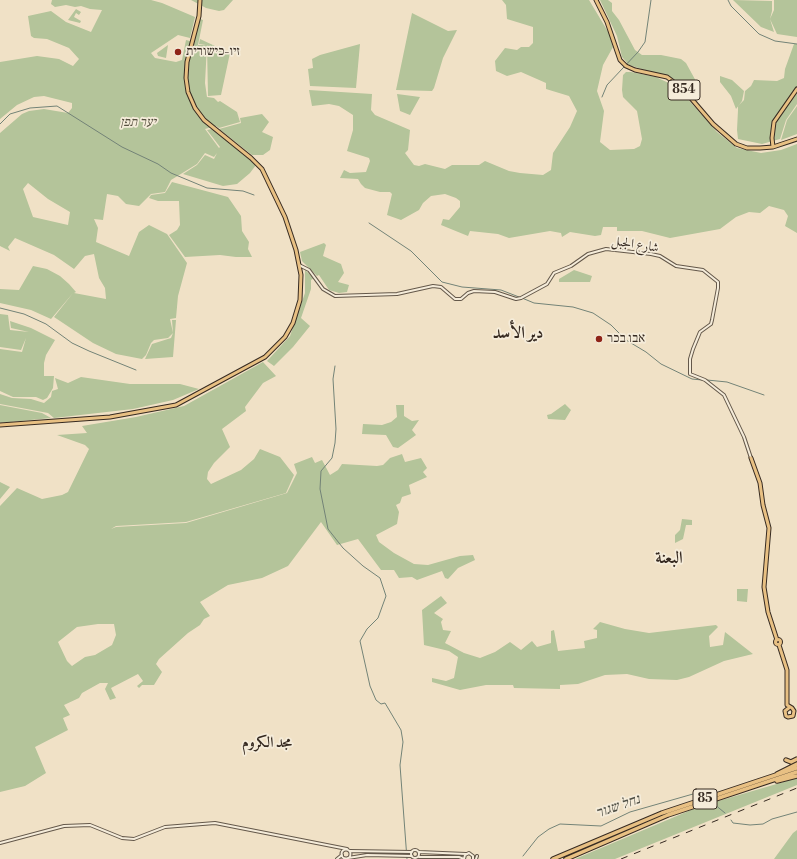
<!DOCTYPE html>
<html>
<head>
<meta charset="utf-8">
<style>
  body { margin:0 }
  canvas { display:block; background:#f0e1c6 }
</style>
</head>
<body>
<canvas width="797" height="859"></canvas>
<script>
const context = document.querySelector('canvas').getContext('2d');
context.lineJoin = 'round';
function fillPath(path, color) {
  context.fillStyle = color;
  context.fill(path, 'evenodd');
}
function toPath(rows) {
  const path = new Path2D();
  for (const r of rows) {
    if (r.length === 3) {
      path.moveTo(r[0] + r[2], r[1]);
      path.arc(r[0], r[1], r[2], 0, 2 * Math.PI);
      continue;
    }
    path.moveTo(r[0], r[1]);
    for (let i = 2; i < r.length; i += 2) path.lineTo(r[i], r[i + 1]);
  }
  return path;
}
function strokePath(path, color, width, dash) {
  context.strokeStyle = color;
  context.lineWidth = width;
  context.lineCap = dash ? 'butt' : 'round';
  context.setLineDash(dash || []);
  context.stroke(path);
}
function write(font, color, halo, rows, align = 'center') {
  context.font = font + ' "Libre Bodoni",Amiri,"Frank Ruhl Libre",serif';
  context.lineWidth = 3.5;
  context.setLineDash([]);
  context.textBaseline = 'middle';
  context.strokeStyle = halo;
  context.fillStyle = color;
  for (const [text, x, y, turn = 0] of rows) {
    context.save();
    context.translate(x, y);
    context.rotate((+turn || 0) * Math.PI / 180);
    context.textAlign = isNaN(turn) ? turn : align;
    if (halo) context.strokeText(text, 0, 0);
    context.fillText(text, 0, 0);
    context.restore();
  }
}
const green = toPath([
  [52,0,151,0,162,3,195,17,190,38,178,35,151,53,155,58,176,62,182,60,186,40,194,42,200,19,203,20,198,45,206,45,199,44,200,39,230,53,221,95,208,96,207,45,205,83,207,97,214,98,218,102,220,101,237,112,240,122,219,128,216,126,205,129,219,148,220,147,207,130,212,129,256,165,250,173,237,184,223,186,183,174,197,165,205,155,214,159,217,153,214,157,205,153,197,164,171,180,165,192,151,194,139,206,126,204,118,196,107,194,103,220,94,219,98,228,96,242,129,256,139,232,149,225,167,234,187,263,178,296,176,318,170,319,173,333,172,320,176,320,173,357,145,359,152,344,171,338,173,333,168,338,154,340,151,343,146,355,142,359,116,354,93,343,54,317,73,293,51,319,31,310,0,303,0,289,19,290,33,266,47,269,60,276,69,284,76,292,74,293,106,299,105,288,99,278,94,254,85,256,74,269,54,255,15,238,8,247,10,251,0,246,0,133,22,114,29,111,44,109,68,113,72,108,72,103,44,96,34,97,17,105,0,119,0,62,37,56,59,59,73,66,79,59,69,48,47,39,34,38,31,36,28,16,51,11,66,22,91,32,102,10,90,9,81,6,75,7,66,5,55,7,51,4],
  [28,183,48,199,70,212,68,225,33,217,23,189],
  [191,0,233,0,224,10,219,11,206,8],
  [502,0,589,0,610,35,613,47,603,65,597,91,604,111,600,142,610,150,634,149,640,146,642,139,637,111,623,97,622,90,623,75,626,72,631,72,656,77,677,87,717,132,737,148,761,153,781,150,797,144,797,233,785,226,788,216,784,210,769,206,760,213,749,212,736,217,720,229,670,238,642,231,617,231,617,227,603,227,601,235,595,236,570,232,562,237,561,233,550,231,509,238,498,234,470,231,468,236,441,225,443,219,449,220,460,207,460,201,456,198,445,194,431,196,423,203,419,210,401,220,387,215,392,194,390,192,380,192,365,188,361,184,358,179,340,178,344,170,350,173,366,172,370,161,369,158,347,151,353,130,353,115,339,106,329,104,312,106,309,90,372,94,371,110,375,115,410,130,408,150,405,153,414,165,419,166,425,164,445,169,452,165,479,165,485,161,509,171,520,173,543,175,551,170,553,153,570,127,577,111,569,96,546,89,546,83,521,72,507,76,496,71,495,61,505,48,517,50,521,47,529,47,533,43,533,27,507,19,506,5],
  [600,0,608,0,612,3,612,11,619,20,635,50,642,55,661,55,681,59,686,63,697,83,697,92,693,99,681,84,674,79,629,65,622,57,617,36],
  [733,0,772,1,772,11,770,19,774,32,761,27],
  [774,0,797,0,797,37,777,34,770,19,774,10],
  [76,9,81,12,79,15,76,13,74,17,81,21,80,23,68,20],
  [412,13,448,31,457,30,443,58,434,88,432,91,396,90],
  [360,44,356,88,310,86,308,69,313,68,312,59,320,55],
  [794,44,797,44,797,104,786,120,780,139,762,144,738,139,737,130,738,110,738,106,744,100,745,91,751,86,754,80,777,81,784,78,785,69],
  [168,45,166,58,158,56,157,53],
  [720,76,732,80,744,91,742,101,736,109,731,96,720,82],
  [397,94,420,97,410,115,400,111],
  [797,106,797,134,781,140,787,120],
  [262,114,269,122,262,132,273,137,270,150,263,155,252,155,219,129,241,123,240,118],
  [172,182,228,197,241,216,242,231,249,242,248,249,252,257,236,257,220,255,185,257,169,235,177,230,180,225,179,201,158,201,149,198,151,195,165,193],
  [324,243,326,245,323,256,341,264,344,273,338,282,349,285,347,292,339,293,329,290,319,275,317,276,302,261,300,252],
  [305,270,314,278,311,280,311,289,301,318,310,326,293,347,274,366,267,361,290,336,305,293],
  [574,270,592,276,590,282,559,282,559,279],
  [0,314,8,315,10,330,29,332,11,328,10,321,31,328,55,340,46,355,44,363,44,376,54,376,53,388,47,398,43,400,36,397,13,397,0,391,0,349,22,352,26,338,21,350,0,347],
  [263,362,276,376,263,383,245,407,246,411,222,429,230,447,214,463,208,472,207,479,211,484,241,470,254,459,260,449,280,457,294,475,286,493,186,522,116,526,111,529,116,527,186,523,287,493,297,473,294,464,312,457,315,463,322,460,330,475,338,470,342,464,377,466,383,465,390,458,402,454,405,462,421,458,427,468,423,472,427,477,409,485,411,494,402,497,400,503,396,505,399,512,397,524,376,535,379,542,394,553,414,564,428,565,460,556,473,555,475,560,458,568,448,579,445,578,442,571,417,580,412,577,399,578,394,570,381,570,358,539,337,545,321,522,288,566,262,578,228,585,200,602,210,616,204,619,200,625,188,633,159,659,156,664,162,672,154,685,142,685,139,688,137,686,143,681,138,674,111,688,116,698,110,700,105,689,108,683,100,683,82,693,79,698,64,705,70,715,63,718,68,730,35,747,46,773,25,786,0,792,0,572,15,564,0,572,0,506,17,488,42,499,62,495,68,492,89,449,85,445,57,435,87,433,82,426,136,417,184,406],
  [98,624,114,624,116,635,112,645,95,655,85,657,72,666,67,661,58,642,77,627],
  [81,377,130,384,180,384,199,389,173,400,133,409,54,418,48,413,0,404,0,394,12,398,31,399,44,403,51,397,52,391,58,389,55,378,68,383],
  [565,404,571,410,565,420,548,419,547,415,551,414],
  [0,405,42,413,51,418,0,423],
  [396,405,404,405,404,416,412,421,419,420,412,430,416,435,398,448,393,447,386,435,362,434,363,424,382,425,391,422,397,417],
  [0,482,10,487,0,499],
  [682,519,692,520,692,525,686,525,683,539,675,543,675,535,680,530],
  [737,589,748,589,747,602,737,601],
  [441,596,447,603,434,613,443,619,441,622,443,630,451,631,445,643,464,653,480,658,495,652,510,642,521,650,532,641,537,647,551,643,551,631,554,630,558,651,585,648,584,641,597,638,597,630,593,629,600,622,625,629,649,633,716,625,718,627,709,636,710,647,723,645,725,632,753,654,724,661,689,677,677,680,649,679,627,674,605,675,578,684,560,685,560,689,514,688,513,685,486,685,460,690,432,682,432,678,446,681,454,678,458,657,449,651,424,645,422,610],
  [797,778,797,785,615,859,575,859,698,807],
  [797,830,797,859,774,859,793,833]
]);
const stream = toPath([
  [728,0,731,6,759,34,775,41,797,44],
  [602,97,607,85,638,52,645,42,651,0],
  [0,124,10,114,30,108,57,106,122,147,158,164,171,173,207,188,243,191,254,195],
  [369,223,411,251,442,282,462,287,501,290,519,297],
  [522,298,534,303,573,307,593,313,611,325,626,340,646,352,661,364,692,379,702,380],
  [0,308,24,314,46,324,72,343,89,351,136,370],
  [335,366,333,379,336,429,335,443,332,458,321,471,320,489,328,529,343,548,363,566,380,578,386,596,378,618,367,629,360,641,370,686,376,700,381,704,385,703,401,730,403,742,400,765,407,859],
  [707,380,727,382,764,395],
  [714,804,725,813],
  [731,820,733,823,750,825,763,824,772,819,797,812],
  [523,856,538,837,549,829,560,824,601,826,630,812,700,792,705,795]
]);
const minor = toPath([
  [299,265,309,270,323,289,335,296,397,294,433,286,441,287,455,299,461,299,468,293,474,291,495,292,516,299,521,298,547,284,554,273,571,266,588,254,606,249,651,254,660,256,676,266,703,270,718,282,718,288,712,320,711,324,700,332,693,349,690,359,690,374,705,380,724,395,744,437,751,458],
  [0,843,64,826,90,825,122,838,134,839,165,827,215,823,347,849],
  [346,854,4.5],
  [415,854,4],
  [350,851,412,852],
  [419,852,466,854],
  [419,857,459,857,464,859],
  [348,858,367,855,412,856],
  [337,859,342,855],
  [464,859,465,855,469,853,473,856,473,859],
  [476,859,477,856]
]);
const major = toPath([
  [596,0,607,22,620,60,626,66,635,70,667,77,683,89,713,124,736,144,747,148,760,148,773,147,797,139],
  [773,147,772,138,774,122,797,89],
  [0,425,110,417,176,405,265,357,285,337,293,323,300,300,301,275,296,250,285,217,262,169,251,158,204,120,195,108,188,92,186,78,187,62,199,16,200,0],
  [751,458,760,483,763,505,769,528,764,587,768,612,777,640],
  [778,642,2.5],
  [779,645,787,670,787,705,792,708,794,711,793,716,788,717,786,716,785,711,790,707]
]);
const highway = toPath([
  [786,760,791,762,797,759],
  [777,774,797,764],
  [777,781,797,776],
  [553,859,662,813,797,768],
  [566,859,668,815,797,772]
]);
const rail = toPath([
  [621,859,797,788]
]);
const markers = [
  [178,52,4,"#8f2418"],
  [599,339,4,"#8f2418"]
];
const shields = [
  [684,90,32],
  [705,799,24]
];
const shieldNames = [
  ["854",684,90],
  ["85",705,799]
];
const poiNames = [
  ["זיו-כישורית",186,52],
  ["אבו בכר",607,339]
];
const parkNames = [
  ["יער תפן",138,123]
];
const streetNames = [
  ["شارع الجبل",635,245,9]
];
const waterNames = [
  ["נחל שגור",618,807,-19]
];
const quarterNames = [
  ["مجد الكروم",267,743]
];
const districtNames = [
  ["دير الأسد",518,334],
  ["البعنة",669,559]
];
fillPath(green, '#b4c49a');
strokePath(stream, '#738377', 1);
strokePath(minor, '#64584a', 4);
strokePath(major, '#362a21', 5);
strokePath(highway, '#362a21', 5.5);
strokePath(minor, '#f5ecda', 2);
strokePath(major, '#e8c083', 3);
strokePath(highway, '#e8c083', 3.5);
strokePath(rail, '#362a21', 1, [7, 7]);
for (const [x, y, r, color] of markers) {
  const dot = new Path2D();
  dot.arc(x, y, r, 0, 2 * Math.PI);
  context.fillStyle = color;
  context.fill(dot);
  strokePath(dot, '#f5ecda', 1.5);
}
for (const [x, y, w] of shields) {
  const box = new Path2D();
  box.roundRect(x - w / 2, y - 10, w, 20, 3);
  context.fillStyle = '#f5ecda';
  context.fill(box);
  strokePath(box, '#362a21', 1);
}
write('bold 12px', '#362a21', null, shieldNames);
write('13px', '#362a21', '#f5ecda', poiNames, 'left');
write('italic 13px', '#56503f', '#f5ecda', parkNames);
write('13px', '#362a21', '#f5ecda', streetNames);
write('italic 14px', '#4f4f45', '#f5ecda', waterNames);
write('bold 15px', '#362a21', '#f5ecda', quarterNames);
write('bold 17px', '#362a21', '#f5ecda', districtNames);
</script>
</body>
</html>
